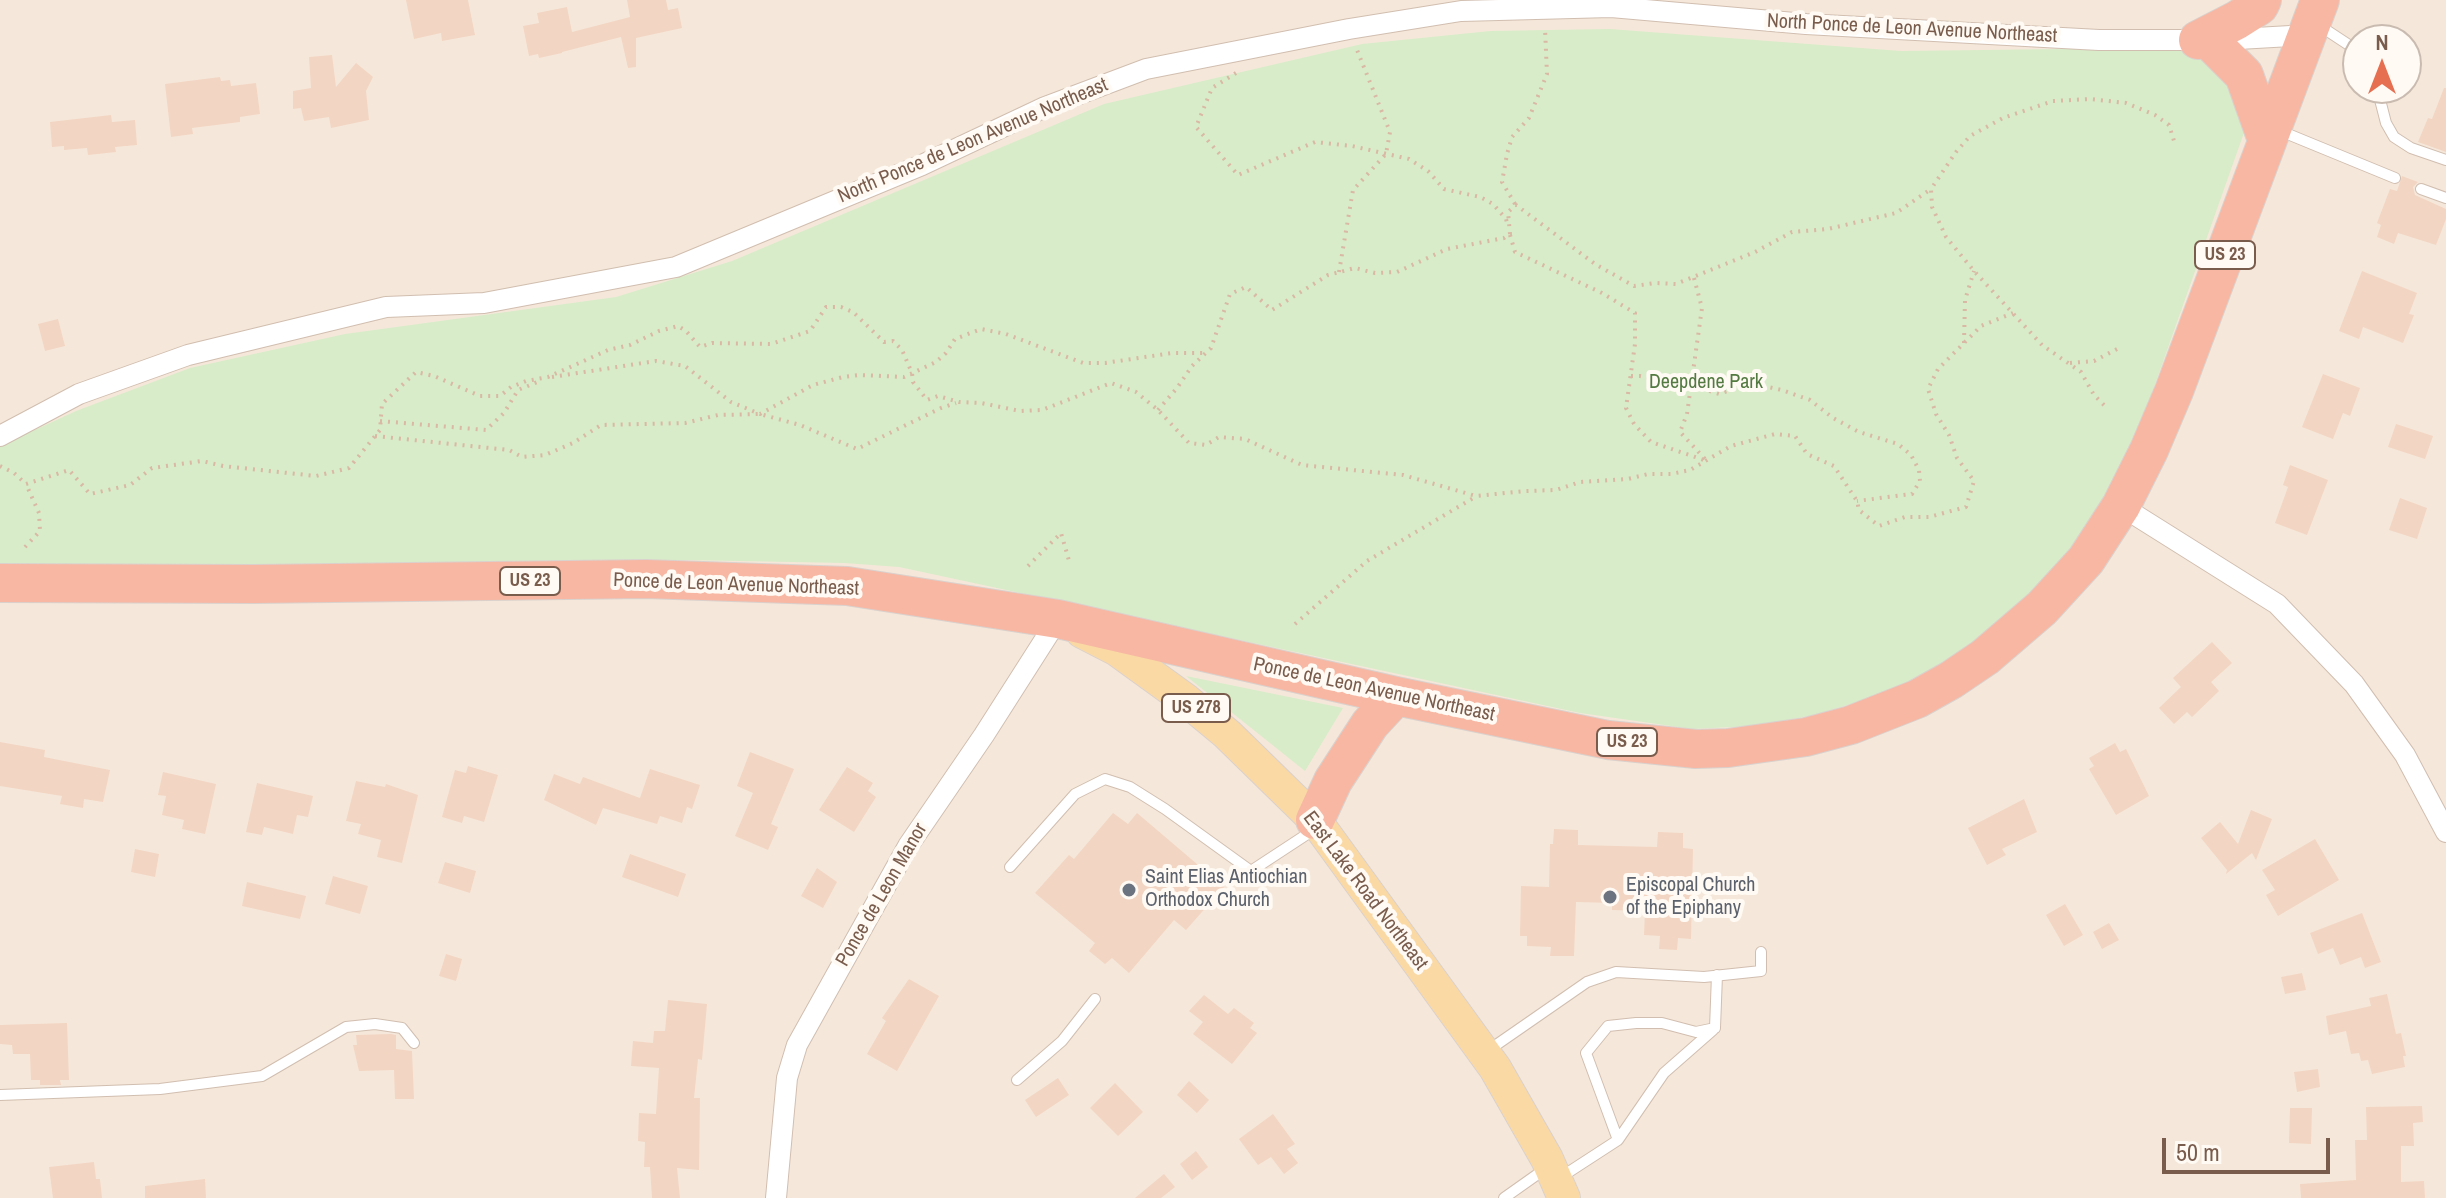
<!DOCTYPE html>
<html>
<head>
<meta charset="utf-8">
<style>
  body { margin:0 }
  #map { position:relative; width:2446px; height:1198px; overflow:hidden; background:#fdf6ec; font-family:"Archivo Narrow",sans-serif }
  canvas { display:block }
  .north { position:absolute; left:2342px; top:24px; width:80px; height:80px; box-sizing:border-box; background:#fffaf3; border:2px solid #cabbb1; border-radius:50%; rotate:0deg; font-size:22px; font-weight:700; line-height:32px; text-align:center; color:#7a5c4d }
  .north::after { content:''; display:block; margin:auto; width:28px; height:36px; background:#e76f51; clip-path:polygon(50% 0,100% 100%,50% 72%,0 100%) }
  .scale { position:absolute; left:2162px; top:1138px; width:168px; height:36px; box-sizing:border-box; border:4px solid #7a5c4d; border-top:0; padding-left:10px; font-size:24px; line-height:28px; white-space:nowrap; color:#7a5c4d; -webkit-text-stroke:6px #fffaf3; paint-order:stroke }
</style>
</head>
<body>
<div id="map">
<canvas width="2446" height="1198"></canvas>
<div class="north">N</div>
<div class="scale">50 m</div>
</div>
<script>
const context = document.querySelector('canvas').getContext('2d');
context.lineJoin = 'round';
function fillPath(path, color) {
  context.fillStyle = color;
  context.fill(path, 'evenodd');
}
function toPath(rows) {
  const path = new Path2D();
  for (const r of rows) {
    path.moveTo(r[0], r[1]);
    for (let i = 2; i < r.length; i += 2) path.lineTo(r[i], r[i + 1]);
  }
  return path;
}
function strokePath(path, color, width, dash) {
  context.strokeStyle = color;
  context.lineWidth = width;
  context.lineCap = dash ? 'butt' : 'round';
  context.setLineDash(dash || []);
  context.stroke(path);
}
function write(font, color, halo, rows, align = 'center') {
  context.font = font + ' "Archivo Narrow",sans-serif';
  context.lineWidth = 8;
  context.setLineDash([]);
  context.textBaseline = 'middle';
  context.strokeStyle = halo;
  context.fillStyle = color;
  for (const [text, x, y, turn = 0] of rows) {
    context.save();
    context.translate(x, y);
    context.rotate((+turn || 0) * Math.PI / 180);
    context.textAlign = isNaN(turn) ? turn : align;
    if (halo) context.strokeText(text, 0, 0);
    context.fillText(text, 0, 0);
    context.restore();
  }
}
const residential = toPath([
  [0,0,2446,0,2446,1198,0,1198],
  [2358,40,2406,40,2406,88,2358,88]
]);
const green = toPath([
  [1610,29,1901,51,2146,48,2205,50,2221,60,2246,127,2136,438,2108,501,2072,549,2022,604,1963,655,1894,691,1814,715,1754,726,1692,729,1580,713,899,567,844,563,686,560,0,567,0,446,76,411,190,368,345,334,616,297,732,261,1104,104,1362,44,1490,31],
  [1186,676,1343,708,1305,771]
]);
const building = toPath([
  [406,0,468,0,475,35,442,41,441,33,414,39],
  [627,0,666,0,668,10,678,8,682,28,636,38,636,67,628,68,621,37,562,52,562,53,539,58,538,54,529,56,523,26,539,23,537,13,567,7,572,32,630,17],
  [332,55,336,87,356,63,373,77,366,91,369,120,331,128,329,117,304,121,301,108,293,109,293,91,311,88,309,57],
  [220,77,221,81,230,80,231,86,256,83,260,114,240,117,240,122,192,128,193,134,171,137,165,84],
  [2444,88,2446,88,2446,152,2418,142,2428,118,2432,119],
  [111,115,112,122,135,120,137,145,115,147,116,152,88,155,87,148,64,150,64,146,52,147,50,122],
  [2402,176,2418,182,2413,187,2415,195,2446,209,2446,219,2436,245,2398,233,2394,244,2377,237,2381,225,2377,223,2390,189,2397,191],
  [2362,271,2417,293,2409,314,2414,315,2403,343,2363,327,2359,339,2339,331],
  [58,319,65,346,45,351,38,324],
  [2323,374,2360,388,2350,416,2343,413,2333,439,2302,427],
  [2396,424,2433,436,2425,459,2388,447],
  [2290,465,2328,480,2307,535,2275,523,2288,487,2283,485],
  [2400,498,2427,508,2417,539,2389,530],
  [2212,642,2232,663,2211,682,2219,691,2192,717,2187,712,2174,724,2159,708,2181,687,2173,678],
  [0,742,45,750,44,757,110,770,103,802,84,799,83,808,60,804,62,796,0,786],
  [2115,743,2120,752,2126,749,2149,796,2116,815,2089,769,2094,766,2089,758],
  [750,752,794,769,771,824,778,827,768,850,735,836,753,793,737,786],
  [468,766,498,775,484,822,464,816,462,823,442,817,455,770,466,773],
  [847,767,873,783,868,791,876,797,854,832,819,810],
  [650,769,700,785,692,809,687,807,682,823,660,816,657,824,603,808,596,825,544,800,554,774,580,784,583,777,640,798],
  [163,772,216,784,205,834,182,829,184,820,162,815,166,796,158,795],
  [356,781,385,787,386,784,418,795,402,863,377,857,381,840,358,834,361,824,346,821],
  [257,783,313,796,308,817,297,815,293,834,264,827,262,835,246,832],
  [2024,799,2037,832,2002,849,2006,855,1987,865,1968,828],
  [2251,810,2272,819,2256,860,2252,853,2226,874,2227,870,2201,838,2220,822,2238,844],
  [1113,813,1128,824,1137,813,1224,887,1186,930,1174,920,1129,973,1112,958,1105,964,1089,951,1095,943,1035,893,1069,855,1074,859],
  [1554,829,1578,830,1578,845,1657,847,1658,832,1683,833,1683,848,1693,849,1691,939,1678,938,1677,950,1659,949,1660,936,1644,935,1645,911,1612,910,1612,903,1576,902,1574,956,1550,956,1551,947,1527,946,1527,936,1520,936,1521,886,1549,887,1550,844,1553,844],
  [2315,839,2339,880,2278,916,2266,895,2275,890,2262,870],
  [135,849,159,854,155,877,131,872],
  [630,854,686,874,678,897,622,877],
  [445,862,476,871,470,893,438,883],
  [817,868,837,882,823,908,801,896],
  [333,876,368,886,360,914,325,904],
  [247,882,306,896,300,919,242,906],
  [2065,904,2083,935,2064,946,2046,915],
  [2362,913,2381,962,2365,968,2361,957,2340,965,2333,948,2318,954,2310,933],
  [2109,923,2119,940,2102,949,2093,932],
  [446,954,462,959,456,981,439,976],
  [2302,973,2306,990,2285,994,2281,977],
  [909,979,939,996,897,1071,867,1054,886,1021,882,1018],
  [2387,994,2396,1034,2401,1033,2406,1056,2403,1056,2405,1067,2372,1074,2368,1060,2361,1061,2359,1053,2351,1054,2346,1031,2329,1035,2326,1016,2371,1006,2369,998],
  [1204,995,1228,1014,1234,1008,1254,1023,1250,1028,1257,1033,1232,1064,1193,1034,1203,1022,1189,1011],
  [668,1000,707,1004,702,1060,698,1059,694,1098,700,1098,699,1170,677,1168,680,1198,652,1198,650,1167,644,1167,645,1142,638,1141,639,1113,656,1114,659,1068,631,1066,633,1041,653,1043,654,1031,665,1031],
  [67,1023,69,1080,60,1080,61,1085,40,1085,40,1080,31,1080,30,1054,13,1054,12,1045,0,1044,0,1025],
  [391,1034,396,1035,396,1049,412,1051,414,1099,395,1099,394,1070,359,1071,353,1045,357,1045,356,1035],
  [2318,1069,2320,1087,2297,1092,2294,1072],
  [1058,1078,1069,1095,1036,1117,1025,1100],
  [1189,1081,1209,1100,1197,1113,1177,1095],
  [1115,1083,1143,1112,1118,1136,1090,1108],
  [2422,1106,2423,1122,2413,1123,2414,1146,2401,1146,2401,1182,2424,1181,2425,1198,2301,1198,2300,1184,2356,1180,2355,1140,2367,1140,2366,1107],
  [2290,1108,2312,1108,2311,1144,2289,1143],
  [1273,1114,1295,1144,1287,1149,1298,1163,1284,1174,1271,1157,1258,1165,1239,1139],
  [1196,1151,1208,1167,1192,1180,1180,1164],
  [94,1162,96,1179,100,1179,102,1198,53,1198,49,1167],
  [1164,1174,1175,1187,1161,1198,1135,1198],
  [205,1179,206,1198,145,1198,145,1186]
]);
const path = toPath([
  [1236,73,1212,88,1196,127,1238,175,1315,142,1352,146,1409,159,1428,171,1444,189,1480,197,1493,204,1506,219,1508,226],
  [1515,204,1502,182,1507,154,1512,137,1529,118,1547,74,1545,28],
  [1510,235,1515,252,1602,293,1635,313,1635,344,1626,408,1634,424,1651,442,1707,461],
  [1339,272,1353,190,1386,154,1390,132,1357,50],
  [1694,278,1702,308,1687,414,1680,432,1705,459],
  [1964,343,1965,300,1974,271],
  [2070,363,2094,361,2117,349],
  [1631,376,1640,376,1691,385,1719,394,1750,383,1782,390,1810,400,1833,418,1859,432,1898,444,1911,455,1919,470,1920,481,1912,494,1857,501],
  [552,377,656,361,685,366,731,402,760,414,813,385,843,377,860,375,904,377,936,362,946,353,955,339,981,329,1006,334,1083,363,1105,363,1172,353,1203,353],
  [2104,405,2094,395,2081,372,2042,345,1974,271,1946,237,1932,207,1931,189,1956,152,1970,136,2003,118,2053,101,2090,99,2126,103,2155,115,2169,125,2175,144],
  [1158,410,1177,388,1192,366,1211,348,1230,294,1246,287,1272,310,1328,275,1355,268,1375,273,1397,272,1447,249,1504,238,1510,234,1508,212,1516,205,1595,264,1634,286,1655,283,1676,284,1755,252,1792,232,1828,229,1896,213,1931,189],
  [380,421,486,430,504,413,518,390,540,381],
  [375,436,509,450,522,457,545,455,573,443,601,425,685,423,718,415,760,414,800,425,857,449,941,408,956,403],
  [0,466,14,473,26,484,69,470,90,494,130,485,152,468,202,461,223,466,316,476,349,468,380,430,382,404,416,372,434,376,480,396,500,396,511,387,526,381,548,377,608,350,630,345,659,331,678,326,686,331,700,347,712,343,771,344,810,331,826,307,841,307,853,312,884,342,893,341,902,350,912,373,913,382,927,400,938,396,959,402,981,403,1020,411,1042,410,1111,383,1136,392,1158,410,1189,443,1206,445,1219,437,1245,439,1302,465,1403,475,1476,496,1525,491,1556,490,1580,482,1628,479,1648,474,1671,474,1690,470,1731,446,1775,434,1795,436,1807,454,1834,466,1857,501,1859,510,1879,526,1905,517,1929,517,1966,507,1974,481,1957,458,1949,435,1936,414,1928,389,1938,369,1981,326,2013,313],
  [25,547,40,531,39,513,26,484],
  [1028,566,1061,533,1070,564],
  [1295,624,1367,561,1475,497]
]);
const lane = toPath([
  [2317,24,2358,51],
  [2377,88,2386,123,2394,137,2411,148,2446,160],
  [2278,130,2395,178],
  [2421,189,2446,198],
  [1010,867,1075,794,1105,779,1130,787,1165,809,1251,871,1315,829],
  [1486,1052,1587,982,1616,972,1704,977,1761,971,1761,952],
  [1017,1080,1062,1041,1095,999],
  [0,1095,160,1089,262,1076,346,1027,375,1024,402,1028,414,1043],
  [1618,1140,1664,1073,1713,1030],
  [1558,1179,1618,1140,1586,1053,1608,1026,1636,1023,1662,1023,1696,1032,1715,1028,1717,975],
  [1504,1198,1545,1169]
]);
const street = toPath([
  [0,436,79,394,188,355,386,307,484,303,676,267,922,165,1045,107,1146,69,1349,29,1461,11,1611,7,1806,24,2099,40,2221,40,2308,35],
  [2121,506,2277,604,2354,684,2405,755,2446,832],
  [776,1198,787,1078,797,1045,908,846,984,735,1058,619]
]);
const primary = toPath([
  [1082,632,1117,650,1186,700,1227,734,1315,820,1495,1068,1547,1159,1564,1198]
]);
const highway = toPath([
  [2198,40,2237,20,2259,6,2262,0],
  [2209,40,2244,75,2267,140],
  [0,583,254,584,646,579,847,586,1058,619,1396,696,1608,740,1696,749,1728,748,1806,737,1851,725,1917,699,1951,680,1985,657,2042,608,2086,560,2121,506,2149,450,2174,391,2320,0],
  [1315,820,1333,781,1370,724,1396,696]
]);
const markers = [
  [1129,890,8,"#6b7280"],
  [1610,897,8,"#6b7280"]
];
const shields = [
  [2225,255,60],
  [530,581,60],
  [1196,708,68],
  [1627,742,60]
];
const shieldNames = [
  ["US 23",2225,255],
  ["US 23",530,581],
  ["US 278",1196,708],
  ["US 23",1627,742]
];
const streetNames = [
  ["North Ponce de Leon Avenue Northeast",1912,29,3],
  ["North Ponce de Leon Avenue Northeast",973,141,-23],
  ["Ponce de Leon Avenue Northeast",736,585,2],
  ["Ponce de Leon Avenue Northeast",1374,690,12],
  ["East Lake Road Northeast",1365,891,53],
  ["Ponce de Leon Manor",882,895,-60]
];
const parkNames = [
  ["Deepdene Park",1706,383]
];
const worshipNames = [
  ["Saint Elias Antiochian",1145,878],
  ["Orthodox Church",1145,901],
  ["Episcopal Church",1626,886],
  ["of the Epiphany",1626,909]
];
fillPath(residential, '#f5e8da');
fillPath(green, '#d8ecc9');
fillPath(building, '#f3d5c3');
strokePath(lane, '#d1beb0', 12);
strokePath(street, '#d1beb0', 22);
strokePath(primary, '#dad1cd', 34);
strokePath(highway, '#dad1cd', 40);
strokePath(path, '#d9b8a5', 4, [2, 6]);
strokePath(lane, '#fff', 10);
strokePath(street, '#fff', 20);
strokePath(primary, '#fbd9a5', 32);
strokePath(highway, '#f7b7a3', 38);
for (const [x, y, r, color] of markers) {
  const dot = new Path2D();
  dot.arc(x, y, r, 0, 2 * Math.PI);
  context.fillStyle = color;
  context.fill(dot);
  strokePath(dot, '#fffaf3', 3);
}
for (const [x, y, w] of shields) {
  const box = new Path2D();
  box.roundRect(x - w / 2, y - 14, w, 28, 6);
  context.fillStyle = '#fffaf3';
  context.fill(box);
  strokePath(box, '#7a5c4d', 2);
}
write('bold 18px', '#7a5c4d', null, shieldNames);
write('20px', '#7a5c4d', '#fffaf3', streetNames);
write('20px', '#537a41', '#fffaf3', parkNames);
write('20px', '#5b616d', '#fffaf3', worshipNames, 'left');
</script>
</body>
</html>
